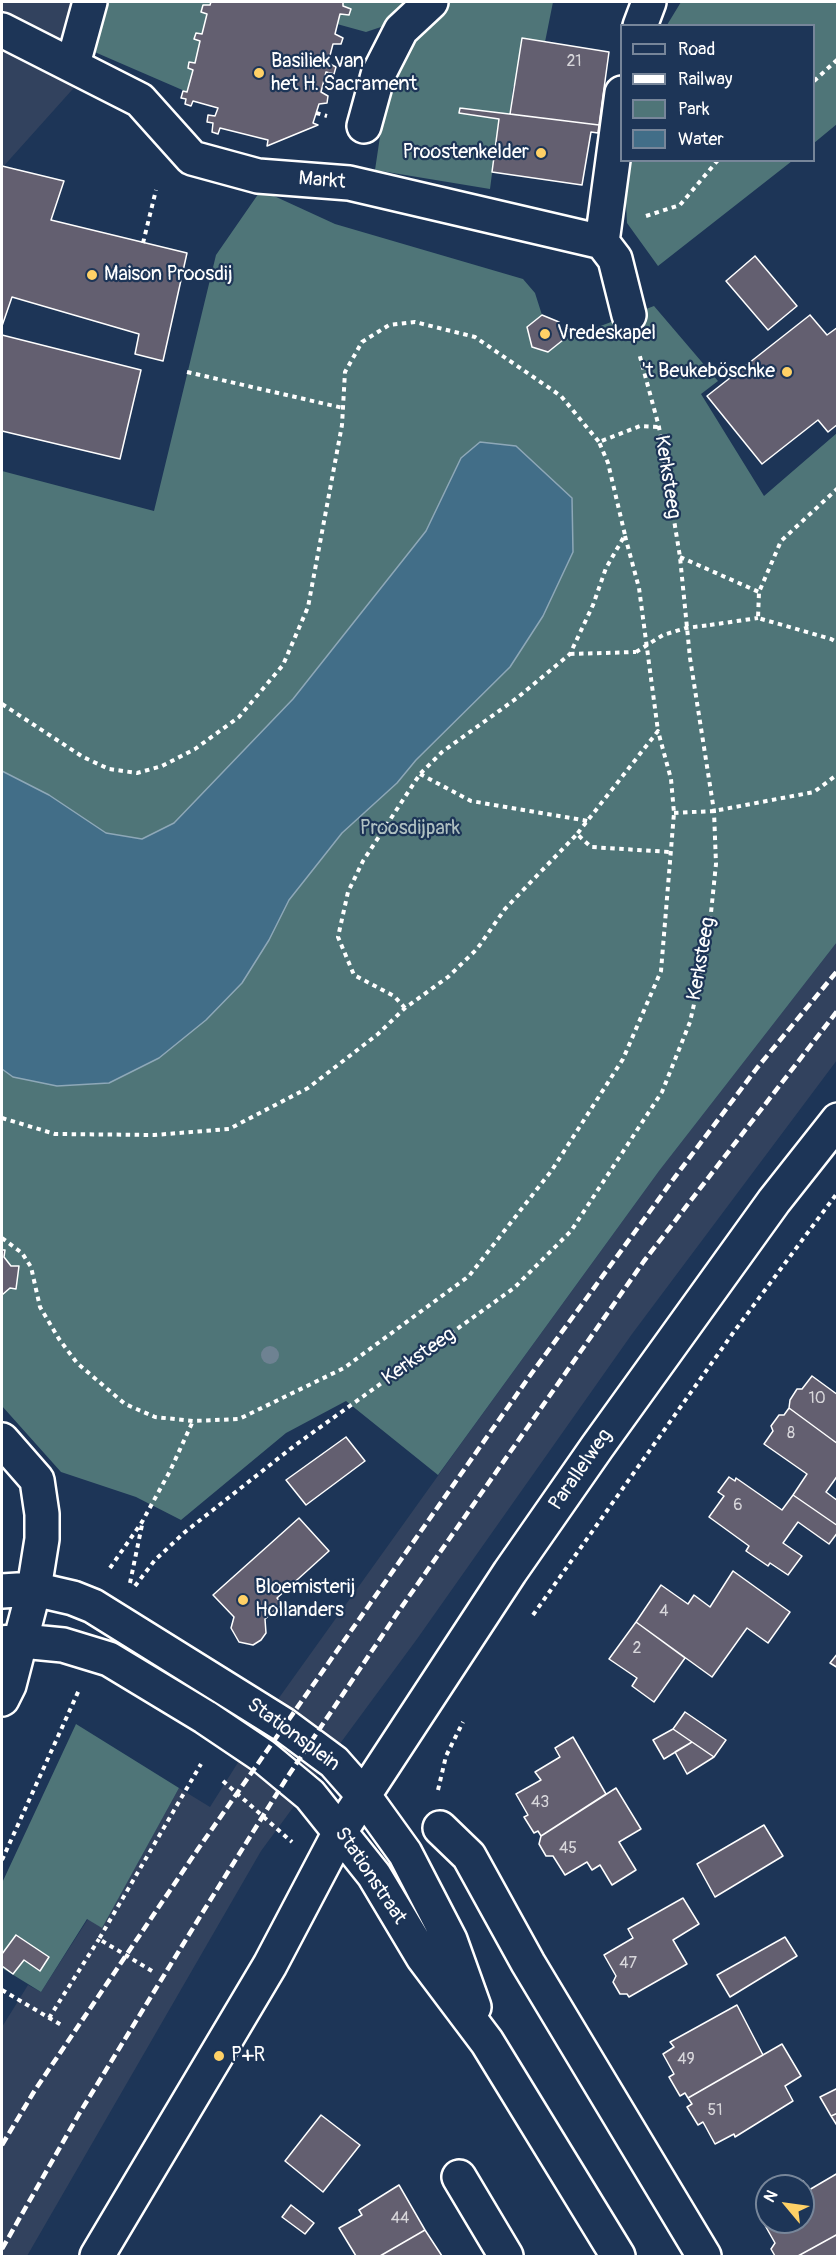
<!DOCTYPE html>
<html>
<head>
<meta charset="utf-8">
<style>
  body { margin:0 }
  #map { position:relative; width:839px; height:2258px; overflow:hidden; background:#1d3557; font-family:Pangolin,sans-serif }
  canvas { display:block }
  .frame { position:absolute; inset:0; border:3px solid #fff; pointer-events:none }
  .legend { position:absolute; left:620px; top:24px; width:195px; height:138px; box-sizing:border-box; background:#1d3557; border:2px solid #77869a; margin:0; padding:8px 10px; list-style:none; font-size:18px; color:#fff }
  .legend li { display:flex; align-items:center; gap:12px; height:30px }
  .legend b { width:30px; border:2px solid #77869a }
  .north { position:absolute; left:755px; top:2174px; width:60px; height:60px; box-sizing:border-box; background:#1d3557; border:2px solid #77869a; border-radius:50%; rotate:299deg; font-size:16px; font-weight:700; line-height:24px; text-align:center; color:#fff }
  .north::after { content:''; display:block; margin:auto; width:21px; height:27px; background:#ffd166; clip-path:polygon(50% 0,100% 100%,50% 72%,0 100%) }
</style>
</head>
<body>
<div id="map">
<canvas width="839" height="2258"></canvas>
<div class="frame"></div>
<ul class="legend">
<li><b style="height:8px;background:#1d3557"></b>Road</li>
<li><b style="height:8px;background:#fff"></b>Railway</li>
<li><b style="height:16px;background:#4f7578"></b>Park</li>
<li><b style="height:16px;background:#426e88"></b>Water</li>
</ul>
<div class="north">N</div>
</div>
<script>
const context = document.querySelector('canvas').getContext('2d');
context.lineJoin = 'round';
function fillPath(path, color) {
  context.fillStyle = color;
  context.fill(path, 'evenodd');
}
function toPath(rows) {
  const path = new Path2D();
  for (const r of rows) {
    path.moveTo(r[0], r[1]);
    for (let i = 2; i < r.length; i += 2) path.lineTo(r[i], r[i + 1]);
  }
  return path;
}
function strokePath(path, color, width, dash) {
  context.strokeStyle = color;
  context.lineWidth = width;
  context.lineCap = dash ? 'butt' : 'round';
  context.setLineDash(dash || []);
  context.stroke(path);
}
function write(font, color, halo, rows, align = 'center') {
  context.font = font + ' Pangolin,sans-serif';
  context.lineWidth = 4.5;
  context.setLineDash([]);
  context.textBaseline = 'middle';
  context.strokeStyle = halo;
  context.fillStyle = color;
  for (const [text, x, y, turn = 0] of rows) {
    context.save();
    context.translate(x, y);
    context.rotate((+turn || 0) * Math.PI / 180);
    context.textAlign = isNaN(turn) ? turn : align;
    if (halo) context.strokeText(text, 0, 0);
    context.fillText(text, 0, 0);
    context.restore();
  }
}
const built = toPath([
  [2,2,108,2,80,81,2,168],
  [837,942,837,1060,632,1334,417,1639,261,1851,27,2256,2,2256,2,2027,28,1985,41,1992,88,1919,102,1927,179,1788,210,1807,276,1702,460,1445,659,1171]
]);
const green = toPath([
  [103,2,211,2,202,34,197,33,195,39,200,41,195,63,189,62,188,68,193,70,187,92,90,50],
  [343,2,418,2,393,23,366,32,337,24,340,14,350,9,343,6],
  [446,2,553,2,545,42,513,87,510,114,460,109,459,113,499,119,490,189,375,170,385,103,416,27],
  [681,2,837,2,837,124,814,143,814,26,667,25],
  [624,161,792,161,658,266,627,223],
  [261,190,335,224,523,279,535,293,542,315,527,327,532,347,548,352,563,340,654,306,718,381,701,394,764,496,837,433,837,942,659,1171,438,1475,346,1401,286,1433,181,1520,136,1497,61,1472,2,1406,2,471,154,511,216,255],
  [76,1724,179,1788,102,1928,87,1919,41,1992,2,1968,2,1883]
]);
const water = toPath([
  [480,442,516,446,572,498,573,552,543,616,510,667,416,760,397,783,342,833,289,900,269,940,242,983,206,1020,159,1058,109,1083,57,1086,13,1077,2,1069,2,771,49,795,106,833,142,839,174,823,293,699,426,531,461,458,480,442]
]);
const building = toPath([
  [211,2,343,2,343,6,351,9,349,15,340,14,335,34,343,38,341,44,333,44,328,63,336,67,334,74,326,72,321,92,328,96,327,103,319,104,313,123,318,125,267,146,268,140,220,128,218,134,212,132,213,123,207,122,208,115,215,116,218,108,193,101,191,106,185,104,186,99,181,98,183,91,187,92,193,70,188,68,189,62,195,63,200,41,194,39,196,33,202,34,207,14,201,12,203,5,210,5,211,2],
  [522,38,609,52,599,125,510,114,522,38],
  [460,108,599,125,598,133,591,132,582,185,492,172,499,119,459,113,460,108],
  [2,166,64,181,51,220,187,253,163,361,135,354,139,334,12,297,2,326,2,166],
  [755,256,797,306,768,330,726,281,755,256],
  [542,315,559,322,563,340,548,352,532,347,527,327,542,315],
  [810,315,827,335,838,327,838,424,828,432,818,420,762,464,707,396,810,315],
  [2,335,141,370,120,459,2,431,2,335],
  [2,1250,5,1250,4,1257,11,1266,19,1266,16,1289,10,1288,2,1295,2,1250],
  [812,1376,838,1395,838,1444,789,1408,790,1400,797,1389,802,1389,812,1376],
  [789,1408,838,1444,838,1475,826,1492,838,1501,838,1526,793,1495,807,1474,764,1444,773,1431,771,1426,779,1415,784,1415,789,1408],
  [346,1437,365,1461,306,1505,286,1480,346,1437],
  [729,1477,735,1481,736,1478,782,1510,793,1495,838,1526,838,1532,829,1544,798,1522,783,1543,802,1556,788,1575,770,1563,768,1566,746,1551,749,1546,709,1517,724,1496,718,1492,729,1477],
  [299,1518,329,1551,277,1598,282,1604,265,1619,266,1633,261,1640,253,1645,239,1642,231,1628,234,1617,213,1595,299,1518],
  [733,1571,790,1612,768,1643,747,1628,712,1677,636,1622,661,1585,688,1604,694,1595,710,1607,733,1571],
  [636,1622,685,1658,654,1702,632,1686,637,1678,609,1659,636,1622],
  [838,1653,838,1668,830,1663,838,1653],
  [685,1712,726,1740,714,1757,673,1729,685,1712],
  [673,1729,692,1742,664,1759,653,1740,673,1729],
  [573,1737,606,1794,541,1836,538,1831,534,1833,524,1817,528,1815,516,1794,541,1780,535,1772,560,1757,555,1748,573,1737],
  [692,1742,714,1757,687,1774,675,1752,692,1742],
  [616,1788,641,1829,619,1842,636,1870,612,1885,600,1865,592,1870,587,1862,565,1875,553,1856,546,1856,539,1844,541,1836,616,1788],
  [764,1825,783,1856,715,1897,697,1864,764,1825],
  [683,1898,699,1924,673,1940,687,1964,629,1997,627,1994,620,1994,613,1982,616,1976,604,1955,633,1938,628,1929,683,1898],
  [16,1935,49,1957,40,1971,24,1960,13,1974,2,1966,2,1954,16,1935],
  [785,1937,797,1956,730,1997,717,1975,785,1937],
  [737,2005,763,2055,688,2098,685,2093,680,2096,669,2077,674,2074,663,2054,674,2047,670,2042,737,2005],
  [782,2044,801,2076,785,2086,793,2101,735,2137,734,2134,715,2144,703,2122,698,2125,687,2107,692,2104,688,2098,782,2044],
  [838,2088,838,2113,831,2116,820,2097,838,2088],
  [838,2113,838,2127,831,2116,838,2113],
  [321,2115,360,2145,323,2192,285,2161,321,2115],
  [838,2173,838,2234,798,2256,775,2256,771,2249,775,2243,762,2220,767,2216,767,2222,803,2222,803,2186,795,2186,803,2181,809,2190,838,2173],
  [399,2185,425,2230,380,2256,356,2256,339,2228,362,2215,359,2210,399,2185],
  [291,2205,314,2223,305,2234,282,2217,291,2205],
  [425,2230,442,2256,380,2256,425,2230],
  [838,2234,838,2256,798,2256,838,2234]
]);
const path = toPath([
  [814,81,838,59],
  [316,113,327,116],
  [646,216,680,205,718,160],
  [143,243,156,190],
  [187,372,343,408],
  [838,488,781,541,759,592,758,618,831,639,838,643],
  [625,536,639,588,658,731],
  [680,557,759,592],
  [710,625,758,618],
  [570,654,636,652],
  [2,704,83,757,109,769,137,773,162,766,195,749,239,717,283,665,308,607,342,425,345,372,362,342,389,325,415,322,475,337,561,396,599,442],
  [420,774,471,801,588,821],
  [674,813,714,811,814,792,838,774],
  [405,1008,394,996,354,975,338,937,348,892,363,861,420,774,442,752,517,698,570,654,593,605,606,568,625,535,608,463,599,442,640,426,659,427],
  [2,1118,55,1134,154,1135,229,1129,308,1088,378,1034,405,1008,448,977,477,949,505,909,577,834,591,847,670,852],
  [2,1238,22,1253,31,1267,40,1307,59,1339,77,1363,125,1404,155,1417,193,1421,239,1419,344,1368,469,1276,552,1170,623,1059,661,971,674,813,671,779,658,731,577,834],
  [110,1568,142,1522,170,1471,193,1421],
  [130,1583,142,1525],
  [135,1586,155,1560,185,1532,294,1446,514,1288,571,1231,662,1092,690,1022,708,942,716,864,714,811,690,658,680,557,659,427,639,353],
  [533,1615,733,1333,838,1192],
  [223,1781,292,1842],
  [438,1790,446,1756,463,1722],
  [2,1860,79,1690],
  [152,1971,99,1939,201,1764],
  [2,1990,63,2026],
  [49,2018,99,1939]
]);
const minor = toPath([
  [640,26,649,2],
  [2,30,140,100,192,158,258,176,349,183,602,242],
  [73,64,90,2],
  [622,93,602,242,615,259,629,315],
  [364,126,378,75,401,30,431,2],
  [2,1440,37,1480,42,1514,42,1539,34,1589,9,1685,2,1699],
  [2,1591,34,1589,73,1598,93,1606,284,1725,334,1762,364,1796,405,1853,450,1940,474,2007],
  [2,1643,22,1641,63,1645,109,1659,205,1717,263,1756,310,1795,374,1875,423,1957,487,2042,618,2256],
  [440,1828,469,1856,528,1963,704,2256],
  [459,2177,506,2256],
  [97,2256,270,1965,341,1830,510,1572,597,1447,774,1201,838,1120]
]);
const rail = toPath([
  [2,2145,35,2090,198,1849,529,1377,672,1181,757,1068,838,970],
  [2,2249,79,2114,201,1915,288,1776,396,1615,644,1261,838,1010]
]);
const pathBridge = toPath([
  [636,652,663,635,686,628,710,625]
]);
const trees = [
  [270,1355]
];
const markers = [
  [259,73,6,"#ffd166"],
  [541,153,6,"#ffd166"],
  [92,275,6,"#ffd166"],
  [545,334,6,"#ffd166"],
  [787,372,6,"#ffd166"],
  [243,1600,6,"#ffd166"],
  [219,2056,6,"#ffd166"]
];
const numberNames = [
  ["21",574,62],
  ["10",817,1399],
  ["8",791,1434],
  ["6",738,1506],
  ["4",664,1612],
  ["2",637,1649],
  ["43",540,1803],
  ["45",568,1849],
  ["47",628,1964],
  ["49",686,2060],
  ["51",715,2111],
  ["44",400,2219]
];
const poiNames = [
  ["Basiliek van",271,62],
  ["het H. Sacrament",271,85],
  ["Proostenkelder",529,153,"right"],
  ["Maison Proosdij",104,275],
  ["Vredeskapel",557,334],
  ["'t Beukeböschke",775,372,"right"],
  ["Bloemisterij",255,1588],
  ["Hollanders",255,1611],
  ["P+R",231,2056]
];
const streetNames = [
  ["Markt",322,181,5],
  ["Kerksteeg",667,477,81],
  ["Kerksteeg",702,959,-80],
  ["Kerksteeg",419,1357,-35],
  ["Parallelweg",581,1470,-55],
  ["Stationsplein",293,1735,36],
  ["Stationstraat",370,1876,56]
];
const parkNames = [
  ["Proosdijpark",410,829]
];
fillPath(built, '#32425e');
fillPath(green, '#4f7578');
fillPath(water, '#426e88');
strokePath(water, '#8ea8b8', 1.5);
fillPath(building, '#635f70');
strokePath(building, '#fff', 1.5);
strokePath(minor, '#fff', 38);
strokePath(path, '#fff', 4, [4.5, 4.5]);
strokePath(minor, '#1d3557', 33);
strokePath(rail, '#fff', 4.5, [9, 4.5]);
strokePath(pathBridge, '#fff', 4, [4.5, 4.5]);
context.fillStyle = '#6e8292';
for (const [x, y] of trees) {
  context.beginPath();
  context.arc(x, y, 9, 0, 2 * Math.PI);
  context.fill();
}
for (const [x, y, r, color] of markers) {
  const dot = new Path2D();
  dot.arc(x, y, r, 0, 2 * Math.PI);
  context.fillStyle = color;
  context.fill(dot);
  strokePath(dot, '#1d3557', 2);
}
write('16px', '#d8d7db', null, numberNames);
write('20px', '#fff', '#1d3557', poiNames, 'left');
write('20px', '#fff', '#1d3557', streetNames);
write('20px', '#b0c1c2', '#1d3557', parkNames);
</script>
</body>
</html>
